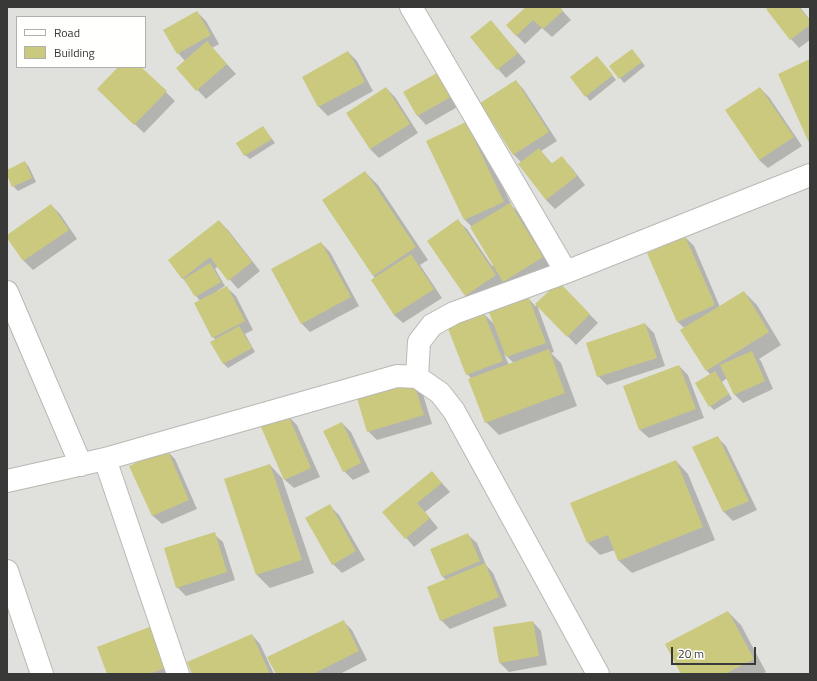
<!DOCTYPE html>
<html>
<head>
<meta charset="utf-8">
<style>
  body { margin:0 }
  #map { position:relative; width:817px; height:681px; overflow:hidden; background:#e0e0dd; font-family:"Titillium Web",sans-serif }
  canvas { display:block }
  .frame { position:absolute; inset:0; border:8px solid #393938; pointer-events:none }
  .legend { position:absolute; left:16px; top:16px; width:130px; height:52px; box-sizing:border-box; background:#fffffe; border:1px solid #b0b0af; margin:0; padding:5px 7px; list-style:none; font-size:12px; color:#393938 }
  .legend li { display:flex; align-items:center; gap:8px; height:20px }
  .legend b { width:20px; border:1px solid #b0b0af }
  .scale { position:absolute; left:671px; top:647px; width:85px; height:18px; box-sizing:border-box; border:2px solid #393938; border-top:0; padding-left:5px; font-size:12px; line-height:14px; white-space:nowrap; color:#393938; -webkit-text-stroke:3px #fffffe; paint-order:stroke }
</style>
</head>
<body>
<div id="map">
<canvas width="817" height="681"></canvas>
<div class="frame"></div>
<ul class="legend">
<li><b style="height:5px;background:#fff"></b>Road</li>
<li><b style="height:11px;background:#cac97e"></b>Building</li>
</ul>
<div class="scale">20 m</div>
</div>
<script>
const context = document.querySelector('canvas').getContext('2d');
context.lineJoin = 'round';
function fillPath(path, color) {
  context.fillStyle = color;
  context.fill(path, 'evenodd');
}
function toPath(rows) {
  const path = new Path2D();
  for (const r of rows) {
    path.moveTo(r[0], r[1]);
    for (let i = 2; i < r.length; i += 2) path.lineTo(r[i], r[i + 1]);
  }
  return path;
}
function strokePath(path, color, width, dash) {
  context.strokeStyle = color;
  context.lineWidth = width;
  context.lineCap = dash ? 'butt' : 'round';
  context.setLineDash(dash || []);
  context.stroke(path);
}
const shadow = toPath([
  [527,7,559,7,571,20,552,37,542,28,525,44,516,35],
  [771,7,800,7,810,20,810,40,799,48,791,39],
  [197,12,206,21,219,44,212,48,236,74,206,99,177,68,185,61,178,53],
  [491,21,526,62,506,78,498,69],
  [348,52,357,61,373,91,328,116,319,107,303,77],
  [636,55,645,66,624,83,611,67],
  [601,61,616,80,590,101,571,77],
  [119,67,140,67,175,101,144,133,107,98],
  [444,70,466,102,426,125,418,116,404,92],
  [516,81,524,90,557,141,541,151,553,165,562,158,571,167,585,185,555,209,546,200,522,163,513,154],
  [386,88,395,97,418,133,379,158,370,149,347,113],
  [760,88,769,97,802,146,768,168,759,160],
  [466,123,479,136,512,206,519,213,551,266,475,304,466,296,428,241,458,221,467,229,492,266,494,265,472,227,464,219],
  [263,127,275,143,250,159,245,155],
  [25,162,29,167,36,182,18,191,13,186,7,171],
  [365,172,378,185,428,260,420,265,442,298,403,323,394,315,373,275],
  [51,205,60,214,77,239,33,270,24,261,7,236],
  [219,221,228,230,260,271,238,289,218,266,215,269,225,286,217,291,217,292,227,288,236,296,253,330,245,334,255,352,228,368,224,364,216,340,213,337,200,301,169,260],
  [685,237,694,246,720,307,744,292,757,305,781,345,759,359,761,361,773,389,743,403,734,394,727,378,722,382,732,399,714,410,710,406,711,375,707,371,685,329,678,322],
  [321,243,330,252,359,306,310,332,301,323],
  [559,283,598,323,576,345,537,304],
  [529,299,535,306,537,305,554,352,551,353,561,363,577,406,499,435,486,422,472,379,467,374,484,314,496,326],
  [504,354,514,363,509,365],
  [645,324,654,333,665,366,607,385,598,376],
  [679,366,688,375,704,418,649,438,640,430,624,387],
  [413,382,422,391,432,424,377,440,368,431],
  [288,416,297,425,320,477,294,488,285,480],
  [342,423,351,432,370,472,353,480,344,471],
  [717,437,726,446,757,510,733,521,724,512,693,448],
  [167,451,175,459,197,509,162,524,153,516,131,466],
  [676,461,688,474,715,540,632,573,619,561,615,550,600,555,588,543],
  [270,465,282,478,314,573,270,588,257,575,225,480],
  [432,472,450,492,425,512,438,528,414,547,384,512],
  [330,506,339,515,365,560,342,573,333,564],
  [214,534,223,542,235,580,186,596,177,587],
  [468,535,477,543,486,565,493,573,507,606,450,629,441,620,446,580,443,577,432,550],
  [728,612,741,625,766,672,762,674,682,674],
  [343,621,352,630,367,660,340,674,277,674],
  [533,622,541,631,547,665,509,672,500,663],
  [152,628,175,674,108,674],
  [252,635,260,644,274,674,193,674]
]);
const building = toPath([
  [526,7,560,7,563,11,543,29,533,20,516,36,506,25],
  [769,7,799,7,810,21,810,25,790,40,766,9],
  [197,11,211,35,177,54,163,30],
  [491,20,518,53,497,70,470,37],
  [207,41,227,64,196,91,176,68],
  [632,49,642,62,619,79,609,66],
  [348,51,365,82,318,107,302,77],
  [597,56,613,75,585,97,570,77],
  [810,59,810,145,778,74],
  [118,67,141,67,167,91,134,125,97,89],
  [444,69,458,93,417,116,403,92],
  [516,80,549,132,513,155,480,103],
  [386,87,410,124,370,149,346,113],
  [760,87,794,137,759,160,725,110],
  [466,122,504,202,464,220,426,141],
  [263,126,272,139,244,156,236,143],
  [539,148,551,164,562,156,577,176,546,200,518,164],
  [25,161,32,178,12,187,7,175,7,170],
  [365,171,416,247,373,276,322,200],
  [510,203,543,257,503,282,470,227],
  [51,204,69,230,23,261,7,238,7,235],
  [458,219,496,275,465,296,427,241],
  [219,220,252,262,228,281,210,257,182,279,168,260],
  [685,236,715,305,677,322,647,253],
  [321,242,351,297,301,324,271,269],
  [411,254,434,289,394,315,371,280],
  [210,263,221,282,195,297,184,279],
  [559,282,590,314,567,337,535,304],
  [227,286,245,321,212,338,194,303],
  [744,291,769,332,706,371,680,330],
  [529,298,546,343,506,357,489,312],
  [484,313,503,361,466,375,447,326],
  [645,323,657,358,597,377,586,343],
  [239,326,252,348,223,364,210,342],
  [549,349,565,393,485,423,468,379],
  [752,351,765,381,734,395,720,365],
  [679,365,696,409,639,430,623,386],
  [715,371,729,394,709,407,695,383],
  [413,381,424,415,367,432,357,398],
  [288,415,311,468,284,480,261,427],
  [342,422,361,463,343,472,323,431],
  [718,436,749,501,723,512,692,447],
  [167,449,189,500,152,516,129,466],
  [676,460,703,527,618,561,608,535,587,543,570,503],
  [270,464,302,560,256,575,224,479],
  [432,471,442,483,417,503,430,518,405,539,382,512],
  [330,504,356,551,332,565,305,518],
  [215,532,227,572,176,588,164,548],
  [468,533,480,561,442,577,430,549],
  [485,563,499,597,440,621,427,587],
  [728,611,754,659,725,674,681,674,665,644],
  [344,620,359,651,313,674,276,674,267,657],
  [533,621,539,656,499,663,493,627],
  [152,626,168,667,149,674,107,674,97,647],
  [252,634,270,674,192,674,187,662]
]);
const street = toPath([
  [411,7,566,272],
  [7,292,81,465],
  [417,377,419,342,432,325,454,313,566,272,810,175],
  [105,459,178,674],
  [7,481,105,459,397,376,417,377,440,393,454,411,598,674],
  [7,571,42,674]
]);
fillPath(shadow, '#0003');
fillPath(building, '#cac97e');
strokePath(street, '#b8b8b4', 24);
strokePath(street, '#fff', 22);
</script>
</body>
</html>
